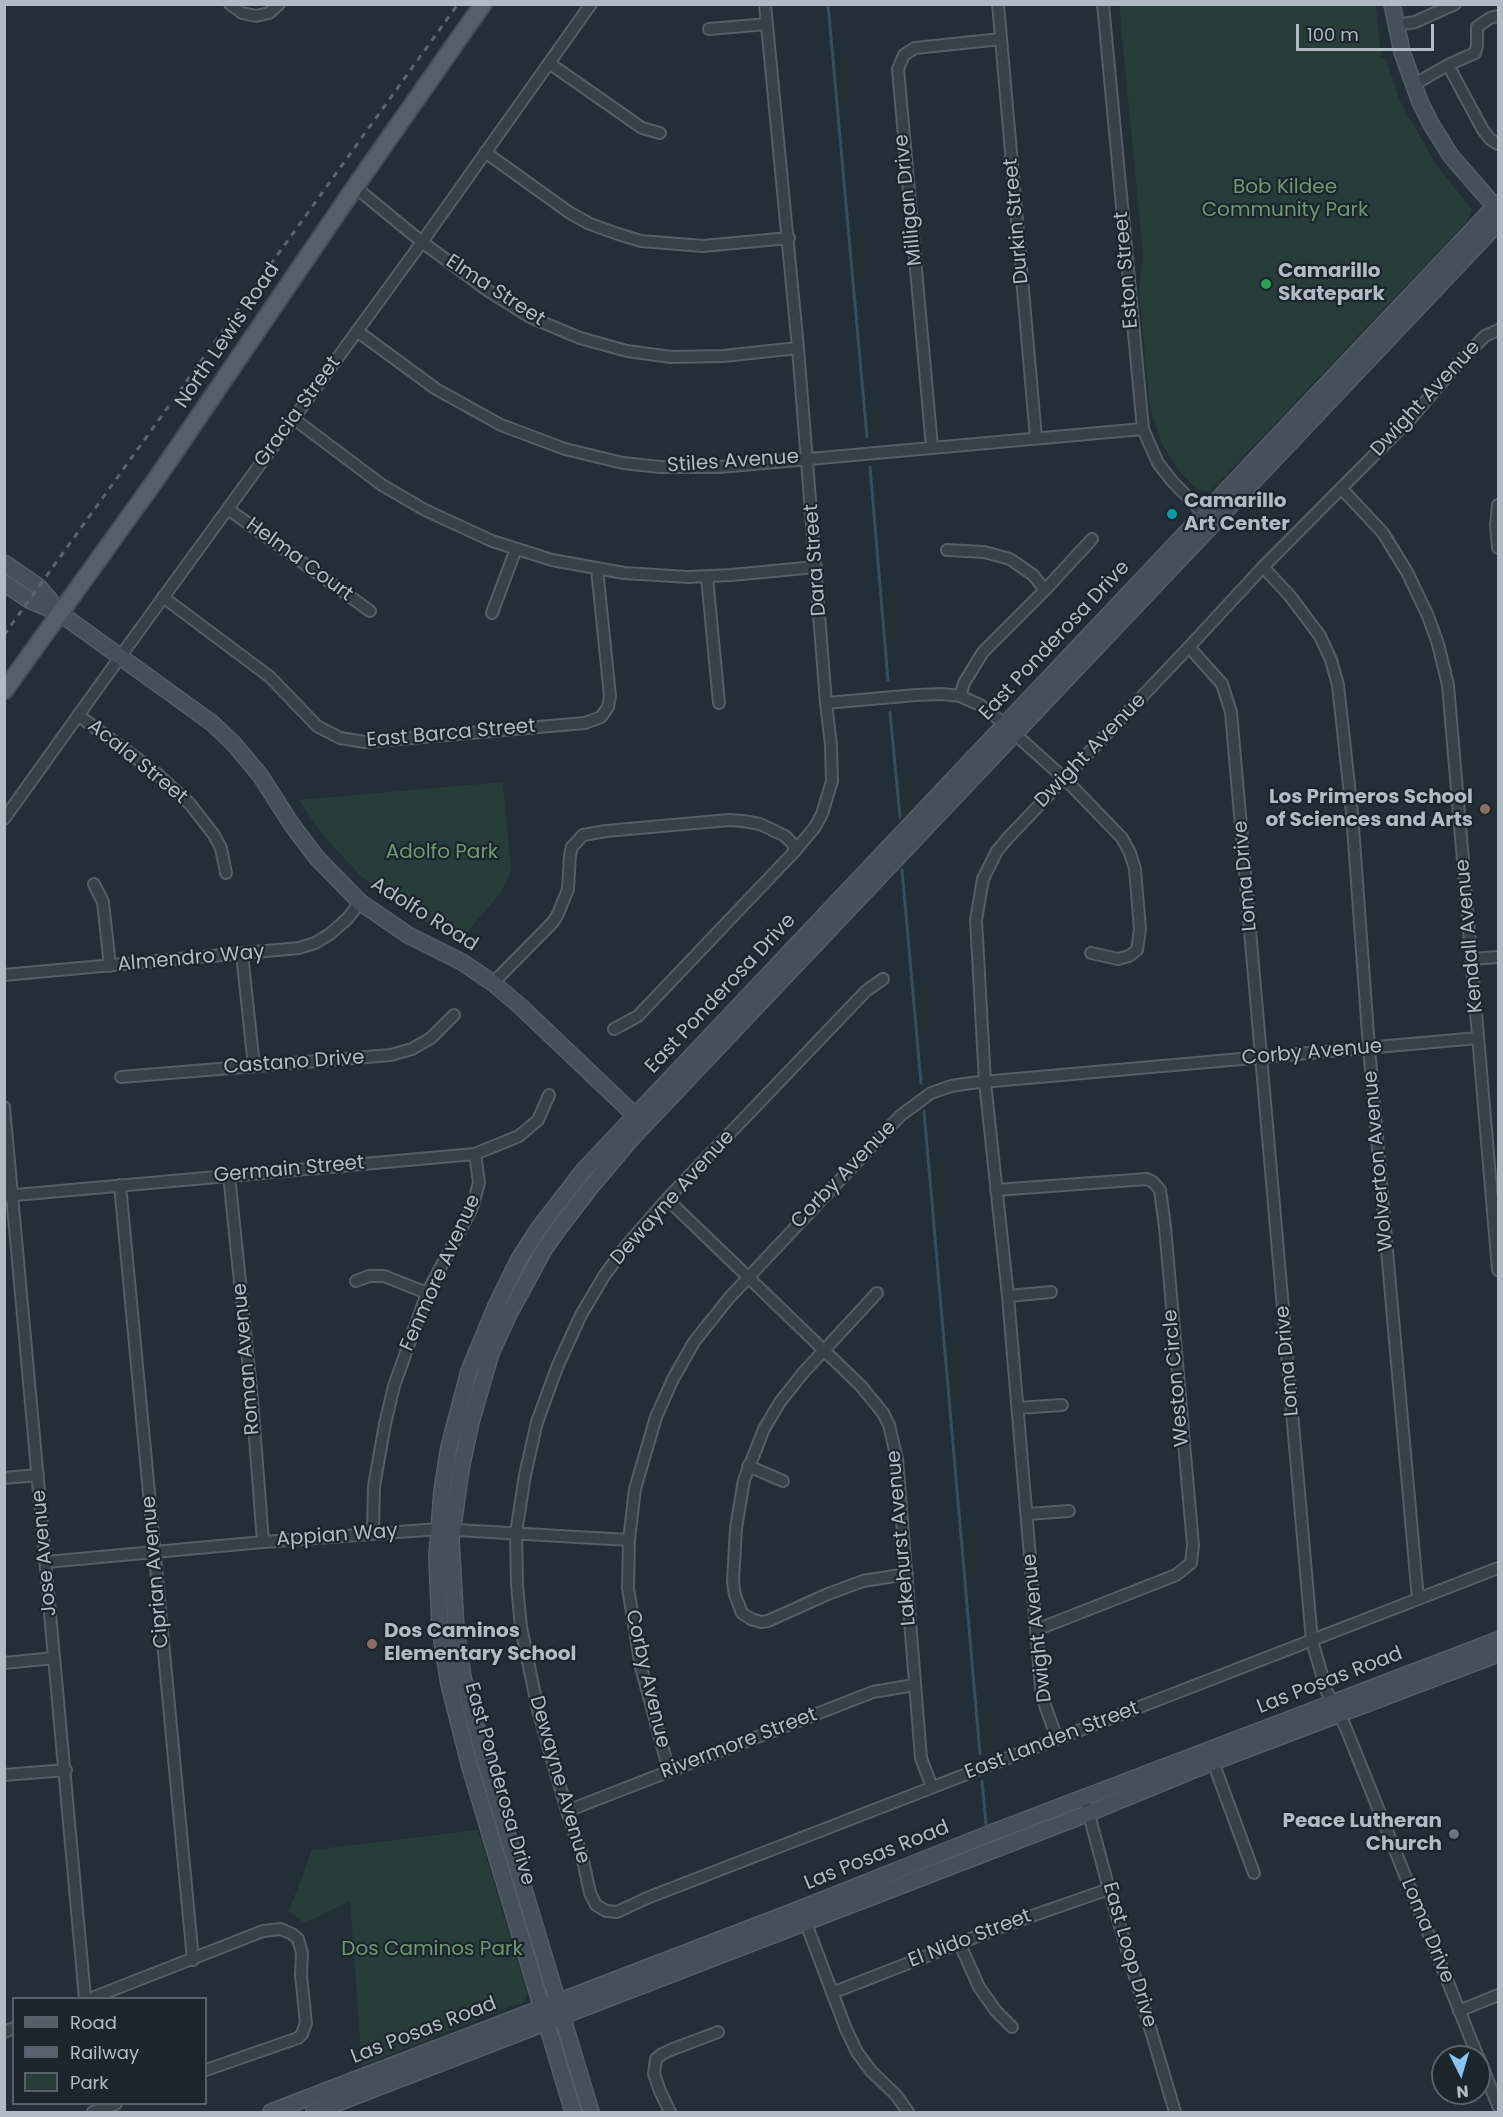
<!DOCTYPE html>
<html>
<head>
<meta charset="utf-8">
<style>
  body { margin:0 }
  #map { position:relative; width:1503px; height:2117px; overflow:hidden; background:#222f37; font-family:Poppins,sans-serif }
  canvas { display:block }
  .frame { position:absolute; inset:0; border:6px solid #b0bcc4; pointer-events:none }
  .legend { position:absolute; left:12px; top:1997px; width:195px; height:108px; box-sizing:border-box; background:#1b252c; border:2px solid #576169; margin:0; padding:8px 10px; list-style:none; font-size:18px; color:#b0bcc4 }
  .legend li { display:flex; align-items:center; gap:12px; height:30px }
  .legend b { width:30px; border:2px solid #576169 }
  .north { position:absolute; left:1431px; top:2045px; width:60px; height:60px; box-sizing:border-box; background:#1b252c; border:2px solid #576169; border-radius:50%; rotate:175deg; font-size:16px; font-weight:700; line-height:24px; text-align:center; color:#b0bcc4 }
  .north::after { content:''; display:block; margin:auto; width:21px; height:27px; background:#89c4f0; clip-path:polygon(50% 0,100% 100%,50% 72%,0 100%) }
  .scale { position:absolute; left:1296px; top:24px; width:138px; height:27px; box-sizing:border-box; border:3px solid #b0bcc4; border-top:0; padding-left:8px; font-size:18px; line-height:21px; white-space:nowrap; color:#b0bcc4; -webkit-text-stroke:4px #1b252c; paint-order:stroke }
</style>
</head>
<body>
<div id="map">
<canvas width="1503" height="2117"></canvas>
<div class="frame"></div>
<ul class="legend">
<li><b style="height:8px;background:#546068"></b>Road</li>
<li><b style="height:8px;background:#58656f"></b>Railway</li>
<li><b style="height:16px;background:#283d3a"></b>Park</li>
</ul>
<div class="north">N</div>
<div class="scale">100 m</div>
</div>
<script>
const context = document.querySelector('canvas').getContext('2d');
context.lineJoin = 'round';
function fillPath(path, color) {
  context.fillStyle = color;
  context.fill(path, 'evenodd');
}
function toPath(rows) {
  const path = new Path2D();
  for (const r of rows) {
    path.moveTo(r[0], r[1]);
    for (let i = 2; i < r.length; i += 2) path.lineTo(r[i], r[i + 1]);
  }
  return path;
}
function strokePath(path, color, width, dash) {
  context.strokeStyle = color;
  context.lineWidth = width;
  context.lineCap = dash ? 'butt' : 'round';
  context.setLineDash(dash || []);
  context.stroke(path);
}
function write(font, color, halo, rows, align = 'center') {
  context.font = font + ' Poppins,sans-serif';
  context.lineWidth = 4.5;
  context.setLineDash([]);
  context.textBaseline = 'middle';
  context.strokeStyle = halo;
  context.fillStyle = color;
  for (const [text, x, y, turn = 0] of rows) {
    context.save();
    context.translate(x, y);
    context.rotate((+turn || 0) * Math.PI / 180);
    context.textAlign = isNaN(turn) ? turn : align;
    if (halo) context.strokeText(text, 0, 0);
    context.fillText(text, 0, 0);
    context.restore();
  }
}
const green = toPath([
  [1119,5,1376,5,1381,58,1386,59,1400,101,1435,163,1472,210,1467,221,1210,492,1198,490,1178,470,1162,444,1150,408,1139,291,1143,254],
  [503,782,511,871,501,892,461,940,422,920,360,875,322,834,299,800],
  [478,1830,527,1992,525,2001,362,2066,350,1901,305,1923,289,1911,312,1850]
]);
const stream = toPath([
  [828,4,867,437],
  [870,467,888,680],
  [890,712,900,817],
  [902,870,921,1083],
  [924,1111,980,1754],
  [982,1781,986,1824]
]);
const street = toPath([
  [230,4,242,13,256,16,269,13,279,4],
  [998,4,1036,438],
  [1103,4,1143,429,1158,463,1172,481,1204,514],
  [1395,25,1415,22,1455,4],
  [709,29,767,24],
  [549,63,642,128,660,133],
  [1448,65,1483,130,1490,139,1498,144],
  [1413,85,1448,65,1475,53,1477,46,1477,27,1490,18,1498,16],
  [485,152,570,213,590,224,618,234,641,241,703,246,789,238],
  [355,187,422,242,487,290,530,317,580,338,627,351,671,357,723,356,798,348],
  [357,331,436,389,501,425,565,449,623,463,660,467,720,467,1143,429],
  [294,419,382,485,425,510,492,541,552,560,624,573,688,577,731,575,816,567],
  [932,447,898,69,904,55,915,48,1001,39],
  [1341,488,1383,533,1407,572,1428,616,1438,644,1448,685,1498,1270],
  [1498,505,1496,525,1498,548],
  [228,509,370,611],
  [947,550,984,552,1010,559,1033,575,1045,590],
  [1263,567,1290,596,1320,636,1331,660,1338,685,1352,813,1369,1048,1418,1599],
  [707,577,719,703],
  [163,597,270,677,317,726,340,738,365,742,585,723,601,717,608,707,610,696,597,569],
  [492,613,516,549],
  [1189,647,1222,684,1231,712,1312,1641,1327,1692,1345,1726,1478,2057],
  [960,696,964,683,983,652,1045,590,1092,539],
  [826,703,916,695,942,694,960,696,980,705,997,718,1065,779,1122,838,1130,853,1135,869,1140,929,1137,950,1129,956,1118,959,1091,953],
  [78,715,155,772,190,804,214,835,221,848,226,873],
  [4,819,133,639,422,242,591,4],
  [94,884,103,902,110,966],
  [242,954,254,1066],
  [1471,959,1498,957],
  [4,975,299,948,315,943,330,934,348,918,360,902],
  [883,979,866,991,667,1199,626,1246,604,1276,581,1315,558,1365,537,1422,525,1475,516,1533,517,1585,521,1627,538,1710,567,1811,582,1856,590,1893,596,1905,606,1911,617,1912,647,1898,1498,1568],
  [493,983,553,922,558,914,568,889,570,855,572,847,583,835,606,831,729,820,743,821,760,824,785,836,793,844,795,851],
  [614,1029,638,1016,795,851,815,827,822,814,832,781,831,745,826,703,798,348,765,4],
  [121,1077,391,1055,412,1049,431,1038,454,1015],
  [4,1107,85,1998],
  [229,1175,252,1399,263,1542],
  [120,1185,193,1960],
  [996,1190,1147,1179,1153,1182,1160,1190,1165,1227,1193,1545,1191,1563,1176,1575,1036,1630],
  [4,1196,475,1154,519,1136,538,1120,549,1095],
  [667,1199,861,1386,883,1413,889,1425,897,1459,921,1758,932,1787],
  [356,1281,369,1276,384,1276,427,1293],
  [877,1293,803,1373,780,1402,764,1429,744,1480,736,1528,733,1582,735,1595,742,1613,751,1619,761,1622,768,1621,828,1594,863,1581,907,1574],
  [1008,1296,1051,1292],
  [1018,1408,1062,1405],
  [748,1466,783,1481],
  [4,1478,38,1475],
  [1028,1514,1069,1511],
  [373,1533,374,1486,385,1424,394,1386,427,1293,471,1210,475,1198,479,1182,475,1154],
  [46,1562,263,1542,439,1529,629,1540],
  [4,1663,54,1658],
  [1057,1739,1045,1705,1041,1688,1008,1296,985,1082,976,920,983,879,997,851,1007,839,1189,647,1263,567,1412,417,1463,358,1485,336,1498,330],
  [1213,1762,1254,1873],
  [669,1771,641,1667,628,1588,629,1540,635,1489,656,1417,673,1379,694,1342,729,1298,900,1116,931,1093,951,1086,971,1083,1478,1038],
  [4,1775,66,1770],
  [1087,1807,1109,1889,1175,2112],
  [567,1811,873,1692,914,1685],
  [804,1918,846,2029,857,2052,871,2071,896,2095,908,2112],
  [959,1942,979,1987,996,2011,1012,2027],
  [832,1993,1006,1925,1109,1889],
  [92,1998,263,1931,281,1929,292,1934,298,1939,302,1953,301,1975,306,2023,302,2034,298,2038,206,2070],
  [1459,2011,1498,1995],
  [4,2032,14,2028],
  [1479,2058,1498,2106],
  [93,2112,116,2104],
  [670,2112,660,2091,654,2074,656,2059,662,2054,673,2049,718,2032]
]);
const secondary = toPath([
  [1392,4,1402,52,1420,102,1431,124,1451,156,1498,210],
  [4,563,39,587,59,611],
  [4,583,29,600,61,614,212,723,233,743,260,775,292,825,317,858,360,902,408,935,462,962,493,983,520,1006,643,1123],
  [271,2112,800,1909,996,1831,1498,1640],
  [314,2112,1089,1813,1213,1762,1498,1654],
  [573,2112,470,1767,449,1684,440,1628,437,1557,442,1491,449,1447,469,1371,496,1306,519,1259,539,1228,583,1171,1498,203],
  [591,2112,485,1760,463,1677,456,1630,451,1540,461,1469,471,1422,491,1353,509,1314,545,1248,560,1227,590,1188,632,1138,1498,223]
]);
const primary = toPath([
  [4,691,157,478,355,187,483,4]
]);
const rail = toPath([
  [4,635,458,4]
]);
const markers = [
  [1266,284,6,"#2e9e5b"],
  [1172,514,6,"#0f9aa8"],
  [1485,809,6,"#8d6e63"],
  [372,1644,6,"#8d6e63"],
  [1454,1834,6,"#6b7280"]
];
const parkNames = [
  ["Bob Kildee",1285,188],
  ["Community Park",1285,211],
  ["Adolfo Park",442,853],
  ["Dos Caminos Park",432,1950]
];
const streetNames = [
  ["Milligan Drive",909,200,-96],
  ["Durkin Street",1017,221,-95],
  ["Eston Street",1127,270,-95],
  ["Elma Street",495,291,33],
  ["North Lewis Road",228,336,-56],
  ["Dwight Avenue",1426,399,-47],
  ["Gracia Street",298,412,-54],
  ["Stiles Avenue",733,462,-4],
  ["Helma Court",299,560,36],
  ["Dara Street",816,560,-94],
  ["East Ponderosa Drive",1055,641,-47],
  ["East Barca Street",451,734,-5],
  ["Dwight Avenue",1091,751,-46],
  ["Acala Street",137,762,39],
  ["Loma Drive",1246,876,-95],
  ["Adolfo Road",424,915,32],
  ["Kendall Avenue",1470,936,-95],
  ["Almendro Way",191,959,-5],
  ["East Ponderosa Drive",721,994,-47],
  ["Corby Avenue",1312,1053,-5],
  ["Castano Drive",294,1063,-4],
  ["Wolverton Avenue",1379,1161,-95],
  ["Germain Street",289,1170,-5],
  ["Corby Avenue",844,1175,-46],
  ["Dewayne Avenue",673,1198,-48],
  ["Fenmore Avenue",441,1273,-66],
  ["Roman Avenue",247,1359,-95],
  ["Loma Drive",1288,1361,-95],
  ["Weston Circle",1177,1378,-95],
  ["Appian Way",337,1536,-4],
  ["Lakehurst Avenue",902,1538,-95],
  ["Jose Avenue",45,1553,-95],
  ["Ciprian Avenue",156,1572,-95],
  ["Dwight Avenue",1038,1628,-96],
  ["Corby Avenue",647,1679,77],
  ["Las Posas Road",1330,1681,-21],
  ["East Landen Street",1052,1741,-21],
  ["Rivermore Street",739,1744,-21],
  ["Dewayne Avenue",559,1780,74],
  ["East Ponderosa Drive",499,1784,74],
  ["Las Posas Road",877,1856,-22],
  ["Loma Drive",1427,1931,68],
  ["El Nido Street",970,1939,-21],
  ["East Loop Drive",1129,1955,74],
  ["Las Posas Road",424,2031,-21]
];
const poiNames = [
  ["Camarillo",1278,272],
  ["Skatepark",1278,295],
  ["Camarillo",1184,502],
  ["Art Center",1184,525],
  ["Los Primeros School",1473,798,"right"],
  ["of Sciences and Arts",1473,821,"right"],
  ["Dos Caminos",384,1632],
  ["Elementary School",384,1655],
  ["Peace Lutheran",1442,1822,"right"],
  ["Church",1442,1845,"right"]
];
fillPath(green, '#283d3a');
strokePath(stream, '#374e5d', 3);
strokePath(street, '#535e65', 14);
strokePath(secondary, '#535e65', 18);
strokePath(primary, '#424c54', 20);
strokePath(street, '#364148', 10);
strokePath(secondary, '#44515a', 15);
strokePath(primary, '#546068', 16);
strokePath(rail, '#58656f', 3, [6, 6]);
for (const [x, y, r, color] of markers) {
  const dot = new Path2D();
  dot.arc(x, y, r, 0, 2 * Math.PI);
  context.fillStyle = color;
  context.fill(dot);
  strokePath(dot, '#1b252c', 2);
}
write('20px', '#709872', '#1b252c', parkNames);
write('20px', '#b0bcc4', '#1b252c', streetNames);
write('bold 20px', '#b0bcc4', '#1b252c', poiNames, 'left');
</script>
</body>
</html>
